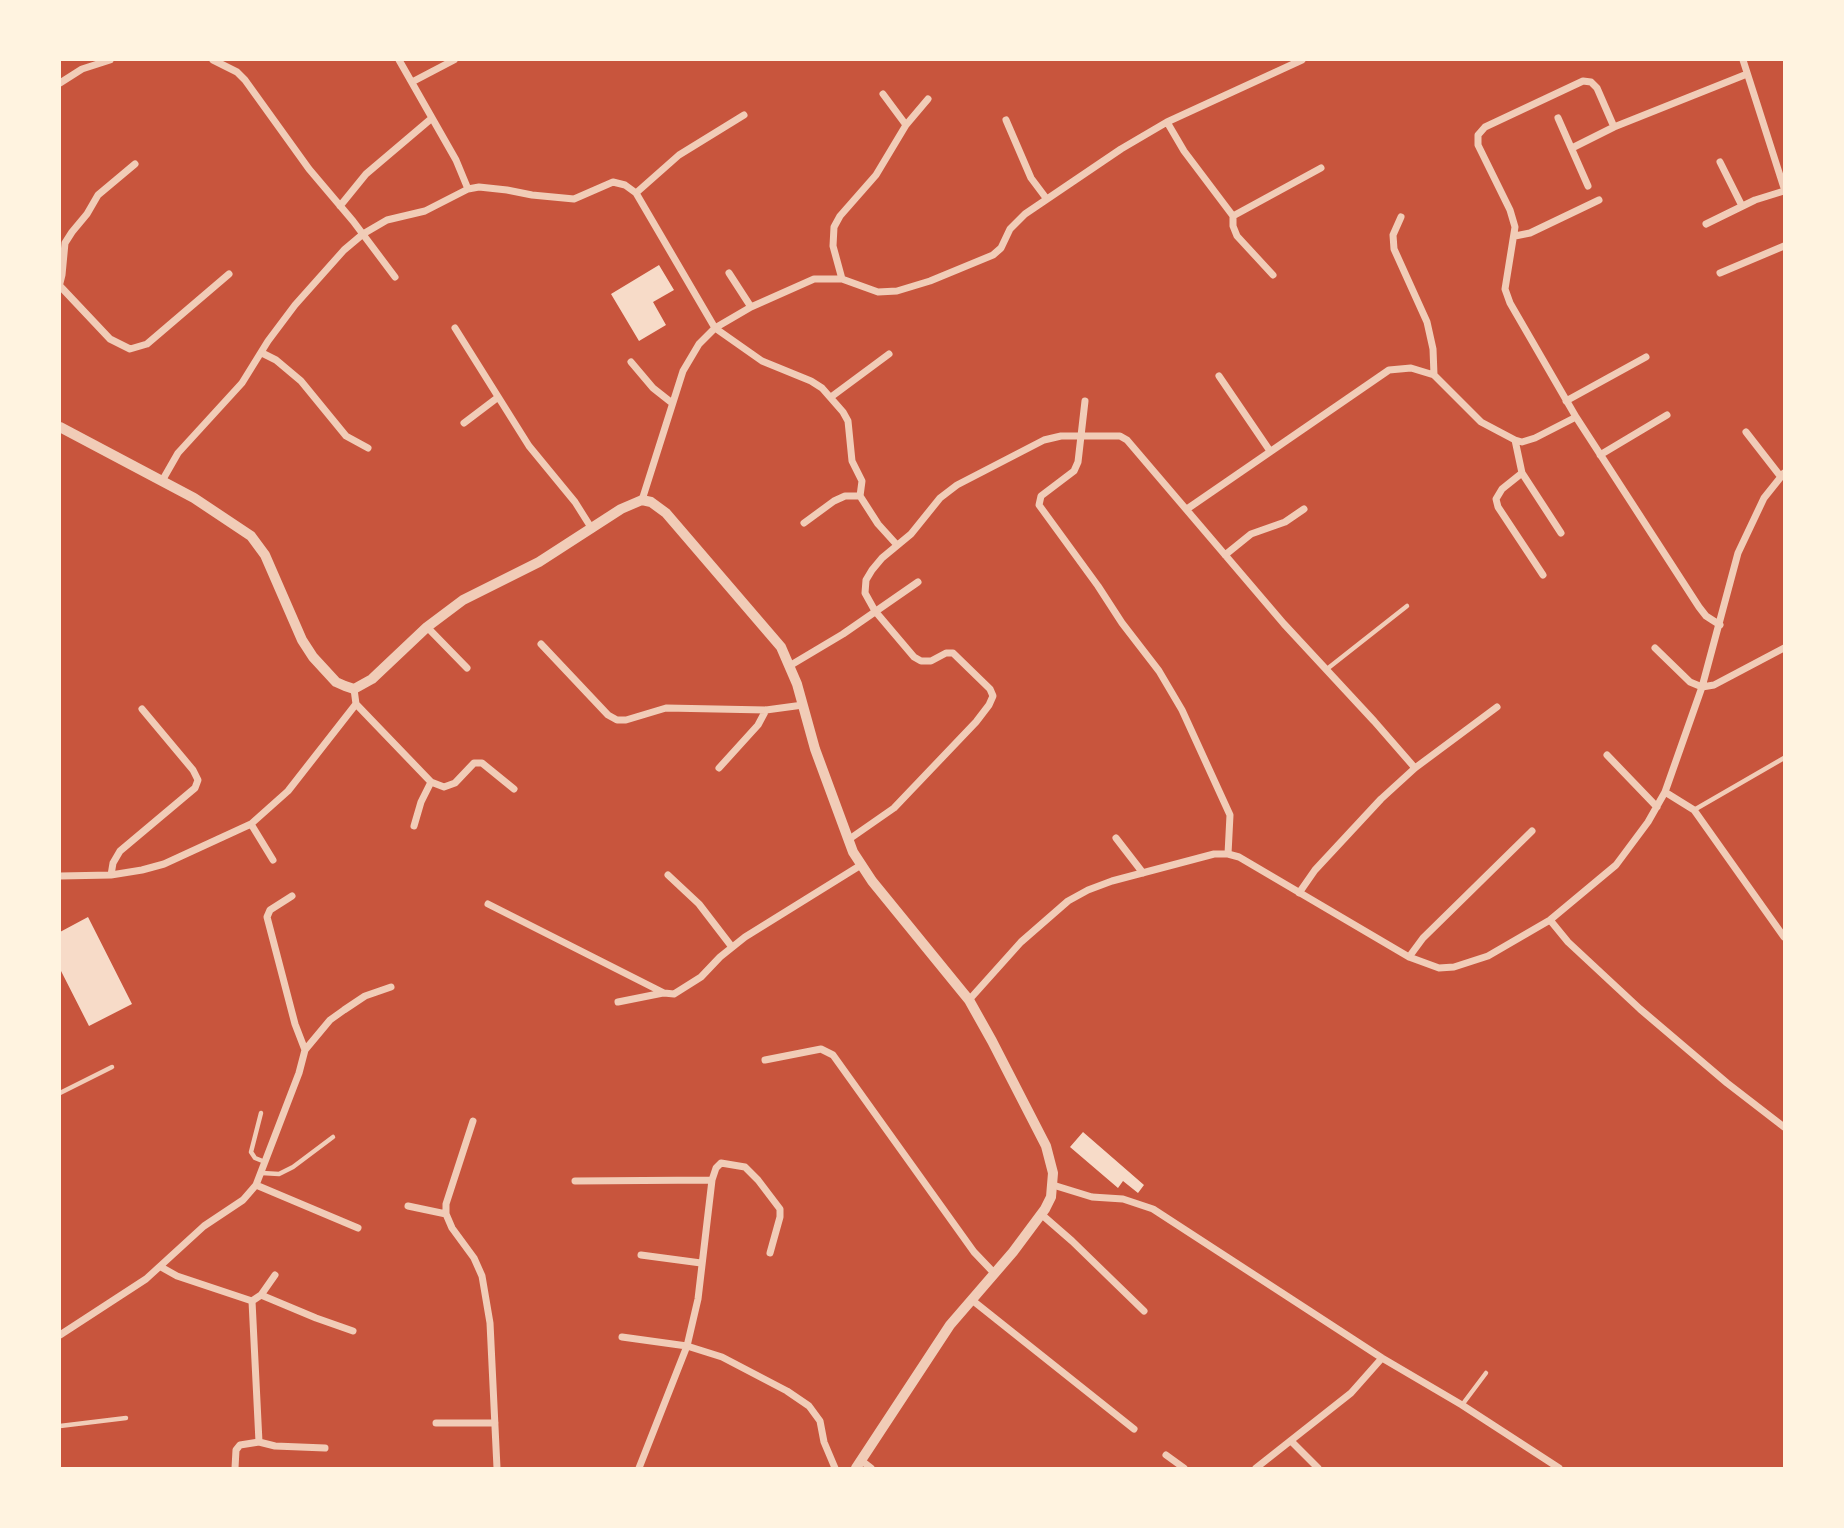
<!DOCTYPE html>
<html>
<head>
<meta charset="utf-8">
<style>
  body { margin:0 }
  #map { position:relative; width:1844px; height:1528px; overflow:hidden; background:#c8553d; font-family:"PT Serif",serif }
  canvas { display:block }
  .frame { position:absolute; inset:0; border:61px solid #fff3e0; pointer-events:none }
</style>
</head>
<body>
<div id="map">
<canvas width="1844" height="1528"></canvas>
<div class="frame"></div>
</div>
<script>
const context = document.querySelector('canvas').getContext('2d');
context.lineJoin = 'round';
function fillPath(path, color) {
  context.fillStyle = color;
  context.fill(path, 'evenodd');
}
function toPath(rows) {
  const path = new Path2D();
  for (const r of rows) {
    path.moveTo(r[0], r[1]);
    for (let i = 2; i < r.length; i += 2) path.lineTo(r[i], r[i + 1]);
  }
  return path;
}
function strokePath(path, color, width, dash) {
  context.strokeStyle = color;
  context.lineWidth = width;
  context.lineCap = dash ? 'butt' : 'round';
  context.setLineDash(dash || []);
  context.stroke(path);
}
const building = toPath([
  [659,265,674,290,653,302,666,325,639,341,611,294],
  [88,917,132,1004,89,1026,60,969,60,932],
  [1083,1132,1144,1185,1138,1193,1123,1181,1118,1188,1070,1147]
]);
const service = toPath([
  [1327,669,1407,606],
  [1694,810,1784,758],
  [60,1093,112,1067],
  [261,1113,251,1152,255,1158,265,1162],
  [262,1173,279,1174,293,1167,333,1137],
  [1462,1405,1486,1373],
  [60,1426,126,1418]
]);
const minor = toPath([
  [213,60,237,72,245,80,309,169,353,221,395,277],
  [399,60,456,160,468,189],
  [1743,60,1784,188],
  [412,82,454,60],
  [60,83,82,69,110,60],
  [883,94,906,125],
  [1558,118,1588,186],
  [1006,120,1031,178,1046,198],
  [1167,122,1184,151,1233,216,1233,226,1237,236,1273,275],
  [1614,127,1597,88,1591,82,1583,81,1485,127,1478,135,1478,145,1510,210,1515,227,1505,289,1510,303,1576,417,1699,607,1706,616,1720,625],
  [1572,148,1614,127,1747,74],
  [1720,162,1742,206],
  [636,193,679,155,744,115],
  [340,206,366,174,432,118],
  [1233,216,1321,168],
  [1401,217,1393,235,1394,249,1427,322,1433,349,1434,375],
  [1706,224,1755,200,1784,191],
  [1515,236,1530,233,1599,200],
  [729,273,751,307],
  [1720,273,1784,246],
  [842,279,833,246,834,227,840,216,876,175,906,125,928,99],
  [60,283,62,275,65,243,72,232,87,214,98,195,135,164],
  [60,286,110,339,130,349,147,344,229,274],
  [455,328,529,446,575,502,592,529],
  [262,353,276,360,301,381,346,436,368,448],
  [631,362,653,388,672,403],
  [1219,376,1270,451],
  [831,397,889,354],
  [1085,401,1078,462,1074,471,1041,496,1039,505,1098,586,1122,623,1159,671,1182,710,1230,815,1228,854],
  [1566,401,1646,357],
  [464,423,497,398],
  [1746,432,1781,477],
  [1515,440,1522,473,1502,489,1496,499,1498,507,1543,575],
  [1600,455,1667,415],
  [1522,473,1561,533],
  [162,481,178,453,242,383,268,341,295,305,344,250,363,234,387,220,425,211,468,189,479,187,507,190,532,195,574,199,613,182,625,185,636,193,715,328,762,361,811,381,822,388,843,412,848,421,852,461,862,481,860,496,878,524,897,545],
  [642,500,683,371,699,344,715,328,751,307,814,279,842,279,878,292,897,291,930,281,993,255,1001,248,1010,229,1025,214,1121,149,1167,122,1302,60],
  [1187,509,1389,370,1411,368,1434,375,1481,422,1515,440,1522,442,1535,438,1576,417],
  [804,523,834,501,845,496,860,496],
  [1225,555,1251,534,1285,522,1304,509],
  [427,627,467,668],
  [541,644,608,715,617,720,626,720,666,708,766,710,803,705],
  [1655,648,1690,682,1702,687,1714,685,1784,648],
  [791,665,843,634,918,582],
  [356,704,431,782,444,787,455,783,474,763,482,763,514,789],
  [1607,755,1657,807],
  [719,768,758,725,766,710],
  [1415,768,1497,707],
  [1665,792,1694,810,1784,937],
  [251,824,273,860],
  [414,826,421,802,431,782],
  [1116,838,1143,873],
  [848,840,894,808,976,722,989,705,993,696,990,689,953,653,946,653,931,661,921,661,914,657,875,611,865,593,866,580,872,570,882,558,911,534,940,498,957,485,1044,440,1061,436,1120,436,1127,440,1284,624,1374,721,1415,768,1381,799,1315,870,1299,893],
  [111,875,113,863,120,851,195,788,198,780,193,770,142,709],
  [668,875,699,904,732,947],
  [60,876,111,875,142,870,164,864,251,824,288,791,356,704,354,689],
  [488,904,664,993,674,994,701,977,720,957,745,937,861,865],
  [1550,920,1568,942,1640,1009,1727,1083,1784,1127],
  [1409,957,1423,938,1532,831],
  [969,1000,1021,942,1068,901,1088,890,1112,881,1214,854,1228,854,1239,857,1409,957,1439,968,1454,967,1488,956,1550,920,1616,865,1648,822,1665,792,1702,687,1738,553,1764,498,1784,473],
  [618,1002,663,993],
  [305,1050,330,1020,344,1010,365,996,391,987],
  [765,1060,821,1049,833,1055,974,1252,995,1274],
  [473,1121,446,1204,446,1214,452,1228,474,1258,482,1276,490,1323,497,1468],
  [575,1181,712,1180],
  [256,1185,358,1228],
  [1053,1185,1092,1197,1123,1199,1153,1209,1382,1358,1462,1405,1559,1468],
  [408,1206,446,1214],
  [1041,1214,1072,1241,1144,1311],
  [641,1255,701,1263],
  [161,1267,177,1276,252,1301,259,1442,240,1445,236,1450,235,1468],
  [261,1295,275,1275],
  [972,1300,1134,1429],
  [252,1301,261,1295,316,1318,353,1331],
  [60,1335,146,1279,204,1226,243,1200,256,1185,299,1073,305,1050,295,1024,267,917,270,910,292,896],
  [622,1337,687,1346,722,1357,787,1391,809,1406,820,1421,824,1442,835,1468],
  [436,1423,495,1423],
  [1291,1441,1318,1468],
  [259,1442,275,1446,325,1448],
  [1166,1455,1184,1468],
  [862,1461,871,1468],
  [639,1468,687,1346,698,1299,712,1180,716,1168,721,1163,745,1167,758,1180,780,1209,780,1217,770,1253],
  [1256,1468,1351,1393,1382,1358]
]);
const tertiary = toPath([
  [60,427,194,498,251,536,265,555,302,640,313,657,336,682,345,686,354,689,372,679,427,627,463,600,539,562,621,509,642,500,651,502,666,513,781,647,797,684,815,749,853,852,872,881,969,1000,992,1041,1046,1146,1053,1173,1051,1197,1045,1209,1013,1252,950,1325,856,1468]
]);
fillPath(building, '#f7dbc8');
strokePath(service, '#f1ccb7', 4.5);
strokePath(minor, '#f1ccb7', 7);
strokePath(tertiary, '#f1ccb7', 10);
</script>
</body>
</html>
